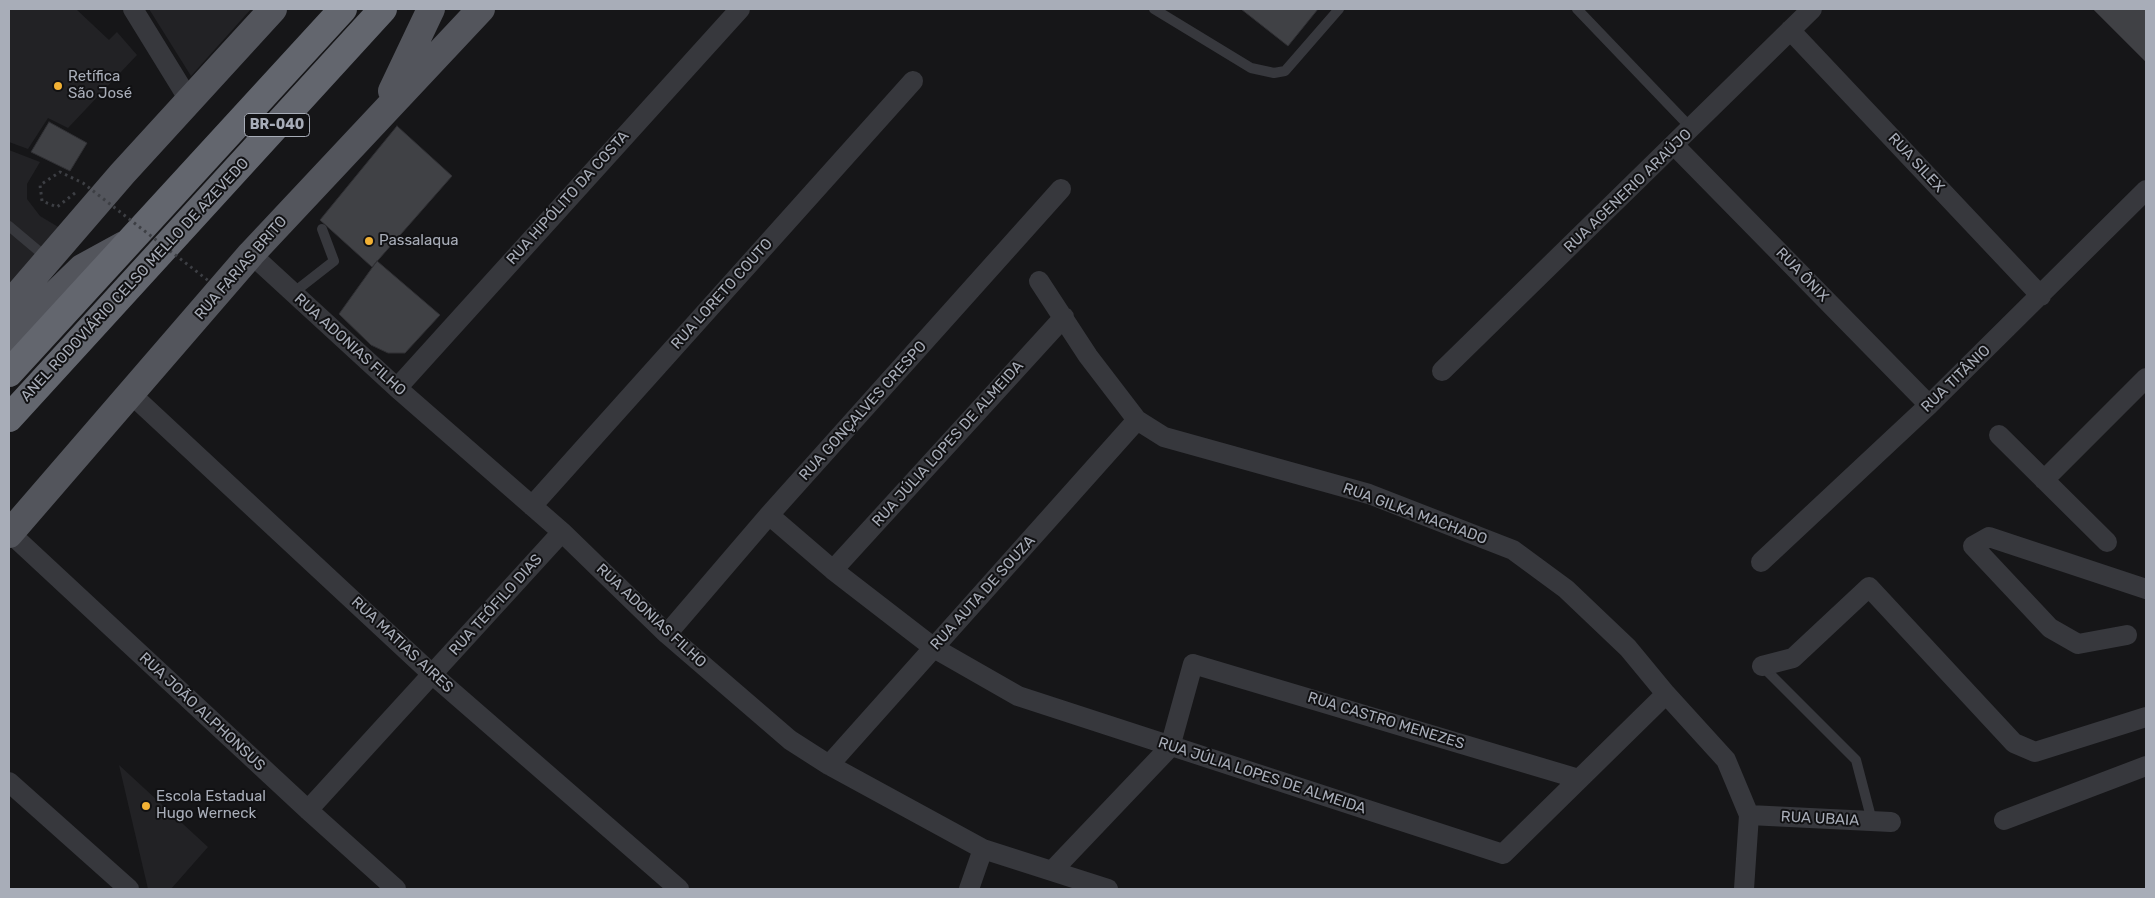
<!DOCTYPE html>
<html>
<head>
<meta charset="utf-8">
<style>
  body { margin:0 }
  #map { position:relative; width:2155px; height:898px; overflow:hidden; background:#161618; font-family:Rubik,sans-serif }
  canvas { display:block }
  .frame { position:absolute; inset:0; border:10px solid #a8adb8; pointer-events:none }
</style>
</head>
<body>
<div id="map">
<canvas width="2155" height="898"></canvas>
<div class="frame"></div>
</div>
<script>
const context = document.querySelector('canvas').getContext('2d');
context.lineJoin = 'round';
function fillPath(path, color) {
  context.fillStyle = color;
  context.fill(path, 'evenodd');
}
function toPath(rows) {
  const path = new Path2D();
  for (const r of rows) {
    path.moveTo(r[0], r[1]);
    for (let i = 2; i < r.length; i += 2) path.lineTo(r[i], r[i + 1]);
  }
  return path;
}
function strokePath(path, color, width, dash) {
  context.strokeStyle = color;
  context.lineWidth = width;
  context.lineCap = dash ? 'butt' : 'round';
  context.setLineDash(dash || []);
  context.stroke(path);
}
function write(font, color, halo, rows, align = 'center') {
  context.font = font + ' Rubik,sans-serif';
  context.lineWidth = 4;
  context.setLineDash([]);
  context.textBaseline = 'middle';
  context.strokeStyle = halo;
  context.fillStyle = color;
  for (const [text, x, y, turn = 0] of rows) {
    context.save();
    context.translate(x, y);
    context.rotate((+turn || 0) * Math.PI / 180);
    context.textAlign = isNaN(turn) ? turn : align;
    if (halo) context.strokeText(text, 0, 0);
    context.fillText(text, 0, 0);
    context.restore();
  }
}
const built = toPath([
  [9,9,76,9,109,40,117,32,137,55,68,128,48,118,28,149,9,142],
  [149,9,251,9,191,76],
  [9,150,40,162,27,184,27,199,40,216,60,228,9,285],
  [119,765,208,847,171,889,148,889]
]);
const building = toPath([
  [1241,9,1318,9,1288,46,1241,9],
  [2093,9,2146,9,2146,62,2093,9],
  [49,122,87,143,70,171,31,152,49,122],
  [397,126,452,176,372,267,320,220,397,126],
  [377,261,440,315,405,353,388,353,371,345,339,314,377,261]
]);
const service = toPath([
  [1154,9,1251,68,1274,73,1285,71,1339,9],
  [1577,9,1692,129],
  [9,226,47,258],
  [293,293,334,261,322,229],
  [1762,666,1856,760,1872,821]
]);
const minor = toPath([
  [133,9,189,100],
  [1790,30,2041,296],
  [1675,146,1929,405],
  [251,254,397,388,562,532,667,634,790,740,829,765,983,849,1108,889],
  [1039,281,1088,356,1137,420,1164,437,1369,494,1513,550,1566,589,1628,648,1666,694,1726,760,1749,815,1744,889],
  [1442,371,1812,9],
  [397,388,740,9],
  [131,394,433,675,679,889],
  [1999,435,2107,542],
  [2044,480,2146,378],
  [532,506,913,81],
  [769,515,833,570,934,648,1018,696,1503,854,1666,694],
  [10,533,308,810,396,889],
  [1761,562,1929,405,2146,190],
  [833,570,1064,317],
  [667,634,769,515,1061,189],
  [2127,635,2078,644,2050,628,1973,546,1989,537,2146,589],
  [1762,666,1793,658,1869,587,2014,743,2035,752,2146,717],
  [829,765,1137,420],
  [9,782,129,889],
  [308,810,562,532],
  [1749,815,1891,822],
  [2004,820,2146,766],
  [1052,871,1170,747,1193,664,1579,779],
  [969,889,983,849]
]);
const primary = toPath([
  [392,91,431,9],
  [9,305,122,174,273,9],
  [9,339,82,268,124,245],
  [9,534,251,254,481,9]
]);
const motorway = toPath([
  [9,373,343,9],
  [9,418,383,9]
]);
const pathBridge = toPath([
  [75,193,57,207,42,201,40,185,60,172,83,183,210,282]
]);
const markers = [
  [58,86,5,"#f2b134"],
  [369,241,5,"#f2b134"],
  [146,806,5,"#f2b134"]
];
const shields = [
  [277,125,65]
];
const shieldNames = [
  ["BR-040",277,125]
];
const poiNames = [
  ["Retífica",68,77],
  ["São José",68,94],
  ["Passalaqua",379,241],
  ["Escola Estadual",156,797],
  ["Hugo Werneck",156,814]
];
const streetNames = [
  ["RUA SILEX",1916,163,47],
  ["RUA AGENERIO ARAÚJO",1628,191,-44],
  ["RUA HIPÓLITO DA COSTA",568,198,-48],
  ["RUA FARIAS BRITO",241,268,-49],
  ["RUA ÔNIX",1802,275,46],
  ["ANEL RODOVIÁRIO CELSO MELLO DE AZEVEDO",135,280,-47],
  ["RUA LORETO COUTO",722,294,-48],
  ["RUA ADONIAS FILHO",350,345,42],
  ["RUA TITÂNIO",1956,379,-44],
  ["RUA GONÇALVES CRESPO",863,411,-48],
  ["RUA JÚLIA LOPES DE ALMEIDA",948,444,-48],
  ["RUA GILKA MACHADO",1415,514,20],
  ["RUA AUTA DE SOUZA",983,593,-48],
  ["RUA TEÓFILO DIAS",496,605,-48],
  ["RUA ADONIAS FILHO",651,616,43],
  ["RUA MATIAS AIRES",402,645,43],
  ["RUA JOÃO ALPHONSUS",202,712,43],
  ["RUA CASTRO MENEZES",1386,721,17],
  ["RUA JÚLIA LOPES DE ALMEIDA",1262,776,18],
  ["RUA UBAIA",1820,819,3]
];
fillPath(built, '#222225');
fillPath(building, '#404145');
strokePath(building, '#303034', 1);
strokePath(service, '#37383d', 10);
strokePath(minor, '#37383d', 20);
strokePath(primary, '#53555c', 28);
strokePath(motorway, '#63666e', 28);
strokePath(pathBridge, '#3d3f44', 3, [2.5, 4]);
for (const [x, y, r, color] of markers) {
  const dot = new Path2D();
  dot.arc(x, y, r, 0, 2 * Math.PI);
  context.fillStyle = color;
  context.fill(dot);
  strokePath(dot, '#111113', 2);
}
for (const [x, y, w] of shields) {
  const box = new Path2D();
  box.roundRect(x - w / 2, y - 11.5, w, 23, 4);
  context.fillStyle = '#111113';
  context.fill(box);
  strokePath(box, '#a8adb8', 1);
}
write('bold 14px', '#a8adb8', null, shieldNames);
write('15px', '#a8adb8', '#111113', poiNames, 'left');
write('15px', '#a8adb8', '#111113', streetNames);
</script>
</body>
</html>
